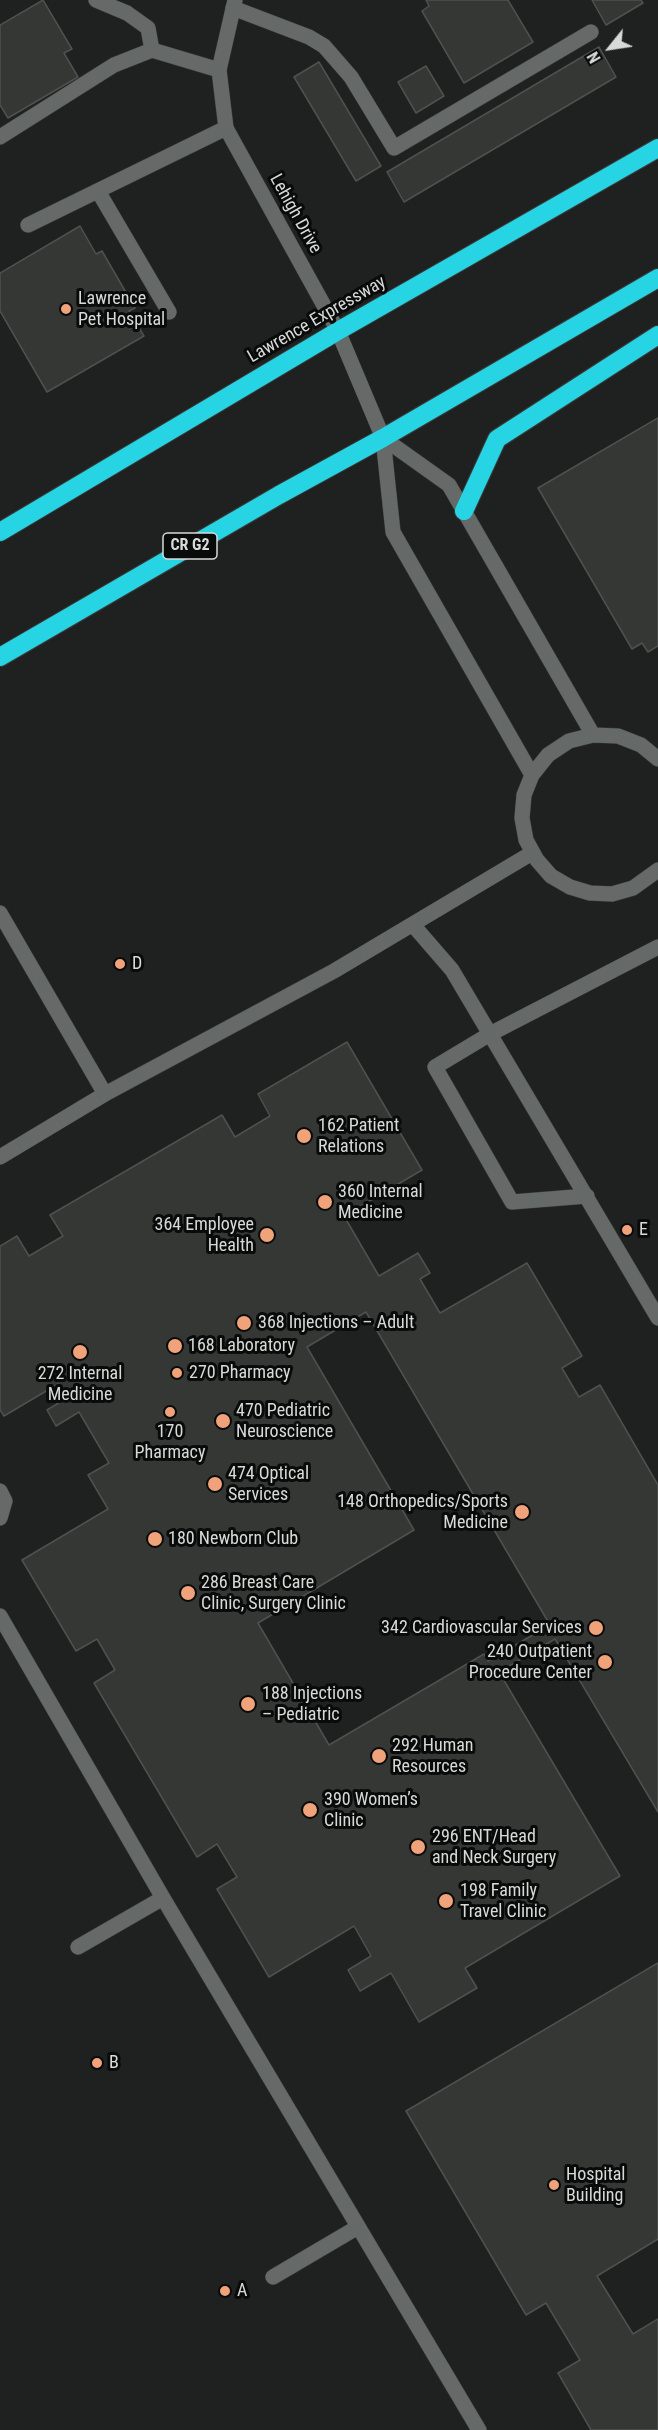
<!DOCTYPE html>
<html>
<head>
<meta charset="utf-8">
<style>
  body { margin:0 }
  #map { position:relative; width:658px; height:2430px; overflow:hidden; background:#1e2120; font-family:"Roboto Condensed",sans-serif }
  canvas { display:block }
  .north { position:absolute; left:580px; top:18px; width:60px; height:60px; -webkit-text-stroke:4px #090a0a; paint-order:stroke; rotate:240deg; font-size:16px; font-weight:700; line-height:24px; text-align:center; color:#d8dada }
  .north::after { content:''; display:block; margin:auto; width:21px; height:27px; background:#d8dada; clip-path:polygon(50% 0,100% 100%,50% 72%,0 100%) }
</style>
</head>
<body>
<div id="map">
<canvas width="658" height="2430"></canvas>
<div class="north">N</div>
</div>
<script>
const context = document.querySelector('canvas').getContext('2d');
context.lineJoin = 'round';
function fillPath(path, color) {
  context.fillStyle = color;
  context.fill(path, 'evenodd');
}
function toPath(rows) {
  const path = new Path2D();
  for (const r of rows) {
    path.moveTo(r[0], r[1]);
    for (let i = 2; i < r.length; i += 2) path.lineTo(r[i], r[i + 1]);
  }
  return path;
}
function strokePath(path, color, width, dash) {
  context.strokeStyle = color;
  context.lineWidth = width;
  context.lineCap = dash ? 'butt' : 'round';
  context.setLineDash(dash || []);
  context.stroke(path);
}
function write(font, color, halo, rows, align = 'center') {
  context.font = font + ' "Roboto Condensed",sans-serif';
  context.lineWidth = 6;
  context.setLineDash([]);
  context.textBaseline = 'middle';
  context.strokeStyle = halo;
  context.fillStyle = color;
  for (const [text, x, y, turn = 0] of rows) {
    context.save();
    context.translate(x, y);
    context.rotate((+turn || 0) * Math.PI / 180);
    context.textAlign = isNaN(turn) ? turn : align;
    if (halo) context.strokeText(text, 0, 0);
    context.fillText(text, 0, 0);
    context.restore();
  }
}
const building = toPath([
  [43,0,72,49,64,53,78,77,8,118,0,105,0,25,43,0],
  [426,0,508,0,533,42,464,83,422,11,429,6,426,0],
  [592,0,641,0,643,3,606,25,592,0],
  [599,47,616,77,404,202,387,172,599,47],
  [319,62,381,166,356,181,294,77,319,62],
  [426,66,444,96,416,113,398,82,426,66],
  [80,226,96,254,102,251,135,308,129,311,144,336,47,392,0,311,0,273,80,226],
  [658,418,658,646,648,652,642,643,632,649,538,488,658,418],
  [347,1042,422,1170,344,1216,379,1276,418,1253,430,1273,420,1279,440,1313,527,1263,582,1356,562,1368,579,1397,600,1385,658,1485,658,1812,555,1639,499,1672,620,1876,465,1968,477,1988,419,2022,391,1973,360,1991,348,1970,371,1956,354,1926,269,1977,217,1889,237,1877,217,1844,197,1857,94,1683,115,1670,97,1639,76,1651,22,1560,108,1509,88,1475,109,1463,79,1412,56,1426,47,1410,67,1398,58,1384,4,1416,0,1410,0,1246,17,1236,29,1256,63,1236,50,1215,222,1115,235,1137,270,1116,258,1094,347,1042],
  [366,1312,550,1625,488,1661,484,1654,329,1745,258,1623,414,1530,307,1347,366,1312],
  [658,1963,658,2239,597,2276,633,2334,658,2319,658,2430,591,2430,558,2373,580,2360,546,2303,526,2315,406,2111,658,1963]
]);
const lane = toPath([
  [96,0,127,13,148,28,152,50],
  [233,8,309,37,324,46,351,77,394,148,591,32],
  [0,137,114,65,152,50,219,70],
  [98,191,169,312],
  [28,225,226,128],
  [383,438,393,532,532,775],
  [383,438,449,485,593,735],
  [658,759,641,745,618,736,593,735,569,741,548,755,532,775,524,795,522,818,526,840,537,860,551,876,570,887,590,893,612,894,633,888,658,870],
  [0,913,105,1094],
  [413,925,452,970,658,1318],
  [0,1157,105,1094,334,971,532,853],
  [587,1196,512,1202,435,1067,490,1034,658,947],
  [0,1491,5,1501,0,1518],
  [0,1616,163,1898,479,2430],
  [78,1947,163,1898],
  [273,2277,358,2227]
]);
const street = toPath([
  [235,0,219,70,226,128,338,331,383,438]
]);
const highway = toPath([
  [464,511,497,439,658,335],
  [0,532,338,331,658,148],
  [0,657,279,495,383,438,658,278]
]);
const markers = [
  [66,309,6,"#f0a27b"],
  [120,964,6,"#f0a27b"],
  [304,1136,8,"#f0a27b"],
  [325,1202,8,"#f0a27b"],
  [627,1230,6,"#f0a27b"],
  [267,1235,8,"#f0a27b"],
  [244,1323,8,"#f0a27b"],
  [175,1346,8,"#f0a27b"],
  [80,1352,8,"#f0a27b"],
  [177,1373,6,"#f0a27b"],
  [170,1412,6,"#f0a27b"],
  [223,1421,8,"#f0a27b"],
  [215,1484,8,"#f0a27b"],
  [522,1512,8,"#f0a27b"],
  [155,1539,8,"#f0a27b"],
  [188,1593,8,"#f0a27b"],
  [596,1628,8,"#f0a27b"],
  [605,1662,8,"#f0a27b"],
  [248,1704,8,"#f0a27b"],
  [379,1756,8,"#f0a27b"],
  [310,1810,8,"#f0a27b"],
  [418,1847,8,"#f0a27b"],
  [446,1901,8,"#f0a27b"],
  [97,2063,6,"#f0a27b"],
  [554,2185,6,"#f0a27b"],
  [225,2291,6,"#f0a27b"]
];
const shields = [
  [190,546,54]
];
const shieldNames = [
  ["CR G2",190,546]
];
const streetNames = [
  ["Lehigh Drive",295,214,61],
  ["Lawrence Expressway",317,320,-30]
];
const poiNames = [
  ["Lawrence",78,299],
  ["Pet Hospital",78,320],
  ["D",132,964],
  ["162 Patient",318,1126],
  ["Relations",318,1147],
  ["360 Internal",338,1192],
  ["Medicine",338,1213],
  ["364 Employee",254,1225,"right"],
  ["Health",254,1246,"right"],
  ["E",639,1230],
  ["368 Injections – Adult",258,1323],
  ["168 Laboratory",188,1346],
  ["270 Pharmacy",189,1373],
  ["272 Internal",80,1374,"center"],
  ["Medicine",80,1395,"center"],
  ["470 Pediatric",236,1411],
  ["Neuroscience",236,1432],
  ["170",170,1432,"center"],
  ["Pharmacy",170,1453,"center"],
  ["474 Optical",228,1474],
  ["Services",228,1495],
  ["148 Orthopedics/Sports",508,1502,"right"],
  ["Medicine",508,1523,"right"],
  ["180 Newborn Club",168,1539],
  ["286 Breast Care",201,1583],
  ["Clinic, Surgery Clinic",201,1604],
  ["342 Cardiovascular Services",582,1628,"right"],
  ["240 Outpatient",592,1652,"right"],
  ["Procedure Center",592,1673,"right"],
  ["188 Injections",262,1694],
  ["– Pediatric",262,1715],
  ["292 Human",392,1746],
  ["Resources",392,1767],
  ["390 Women’s",324,1800],
  ["Clinic",324,1821],
  ["296 ENT/Head",432,1837],
  ["and Neck Surgery",432,1858],
  ["198 Family",460,1891],
  ["Travel Clinic",460,1912],
  ["B",109,2063],
  ["Hospital",566,2175],
  ["Building",566,2196],
  ["A",237,2291]
];
fillPath(building, '#353735');
strokePath(building, '#4e514f', 1.5);
strokePath(lane, '#3a3d3c', 16);
strokePath(street, '#3a3d3c', 16);
strokePath(highway, '#3a3d3c', 20);
strokePath(lane, '#656968', 15);
strokePath(street, '#656968', 15);
strokePath(highway, '#26d4e3', 18);
for (const [x, y, r, color] of markers) {
  const dot = new Path2D();
  dot.arc(x, y, r, 0, 2 * Math.PI);
  context.fillStyle = color;
  context.fill(dot);
  strokePath(dot, '#090a0a', 2);
}
for (const [x, y, w] of shields) {
  const box = new Path2D();
  box.roundRect(x - w / 2, y - 13, w, 26, 4.5);
  context.fillStyle = '#090a0a';
  context.fill(box);
  strokePath(box, '#d8dada', 1.5);
}
write('bold 16px', '#d8dada', null, shieldNames);
write('18px', '#d8dada', '#090a0a', streetNames);
write('18px', '#d8dada', '#090a0a', poiNames, 'left');
</script>
</body>
</html>
